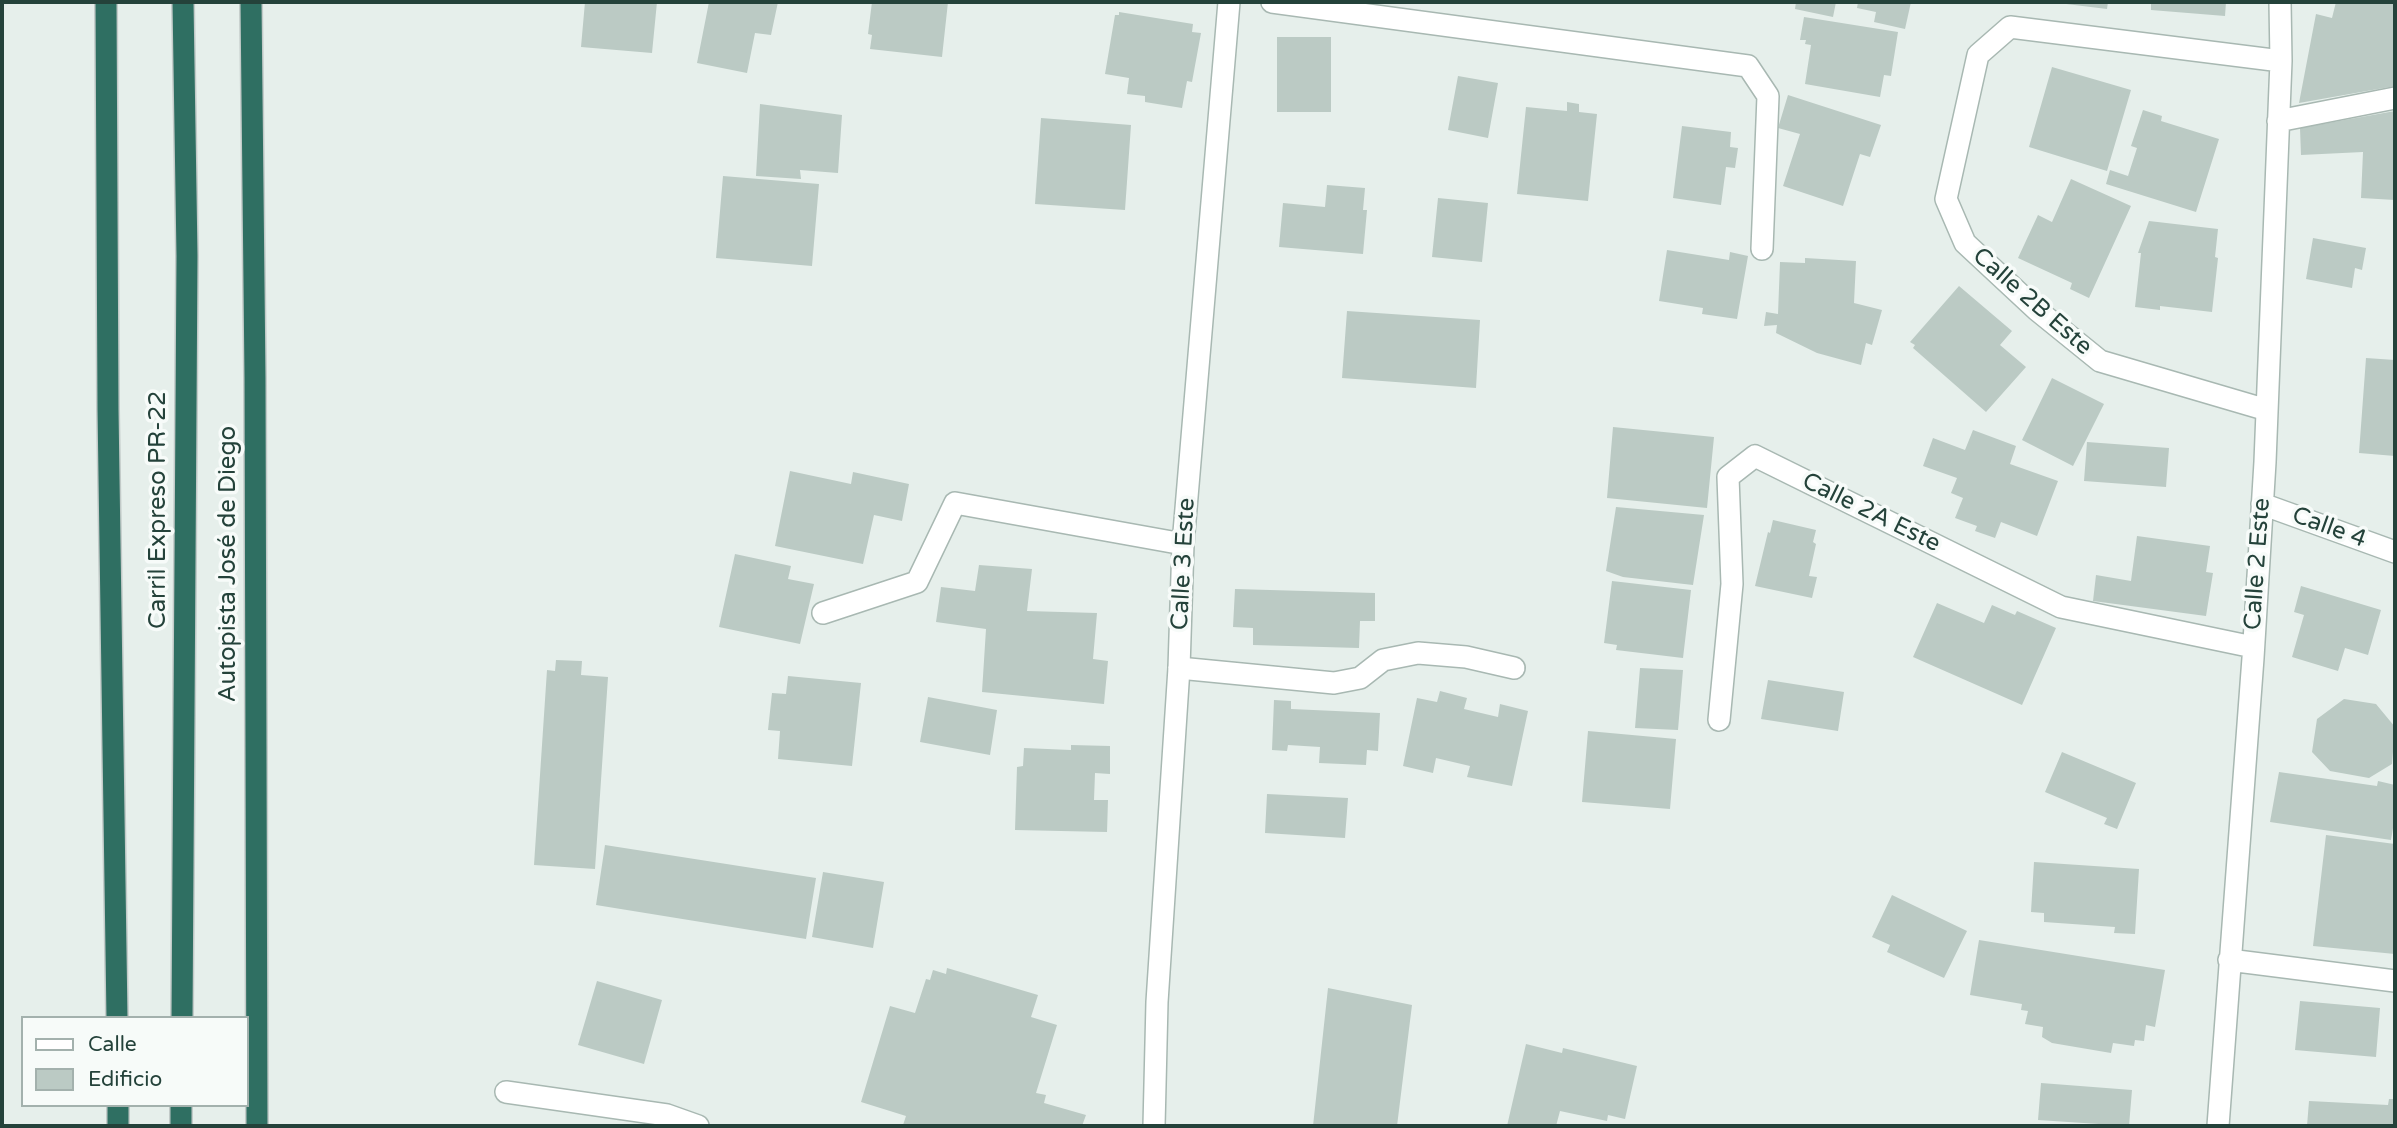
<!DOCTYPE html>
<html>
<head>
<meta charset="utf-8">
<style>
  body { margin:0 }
  #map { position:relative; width:2397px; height:1128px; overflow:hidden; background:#e6efeb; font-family:"Varela Round",sans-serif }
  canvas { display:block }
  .frame { position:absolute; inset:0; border:4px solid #24423a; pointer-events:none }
  .legend { position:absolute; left:21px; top:1016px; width:228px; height:91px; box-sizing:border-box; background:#f7fbf9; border:2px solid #a3b1ad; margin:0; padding:9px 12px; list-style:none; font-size:21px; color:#24423a }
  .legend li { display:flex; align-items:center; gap:14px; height:35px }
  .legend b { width:35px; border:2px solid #a3b1ad }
</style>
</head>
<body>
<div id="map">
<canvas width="2397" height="1128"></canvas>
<div class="frame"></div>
<ul class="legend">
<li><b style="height:9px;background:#fff"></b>Calle</li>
<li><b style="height:19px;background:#bbcac4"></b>Edificio</li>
</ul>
</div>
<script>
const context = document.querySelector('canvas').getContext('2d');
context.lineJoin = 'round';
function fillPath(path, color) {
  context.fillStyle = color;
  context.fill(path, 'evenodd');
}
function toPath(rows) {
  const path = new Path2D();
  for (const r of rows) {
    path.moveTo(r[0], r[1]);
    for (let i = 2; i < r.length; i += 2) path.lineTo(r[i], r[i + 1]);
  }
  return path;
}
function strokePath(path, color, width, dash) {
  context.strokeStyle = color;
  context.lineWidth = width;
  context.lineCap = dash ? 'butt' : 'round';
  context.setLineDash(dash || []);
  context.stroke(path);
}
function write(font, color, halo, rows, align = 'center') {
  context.font = font + ' "Varela Round",sans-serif';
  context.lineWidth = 7;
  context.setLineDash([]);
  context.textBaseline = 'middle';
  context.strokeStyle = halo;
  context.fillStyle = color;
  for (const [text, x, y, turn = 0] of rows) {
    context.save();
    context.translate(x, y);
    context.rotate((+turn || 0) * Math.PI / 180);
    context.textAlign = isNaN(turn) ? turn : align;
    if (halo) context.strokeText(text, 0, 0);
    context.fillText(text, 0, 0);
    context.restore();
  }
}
const building = toPath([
  [585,2,657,2,652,53,581,47],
  [709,2,778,2,771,35,755,33,747,73,697,63],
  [872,2,948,2,942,57,870,49,872,35,868,34],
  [1796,2,1836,2,1833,17,1795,9],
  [1858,2,1911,2,1905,29,1874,22,1876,12,1857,8],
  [2058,2,2108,2,2107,9,2058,3],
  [2151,2,2226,2,2225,16,2151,10],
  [2336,2,2395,2,2395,86,2299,103,2316,14,2332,18],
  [1119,12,1193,24,1192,32,1201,33,1192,82,1187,81,1182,108,1145,102,1145,96,1127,94,1129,78,1105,74,1115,15,1119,15],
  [1804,17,1898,32,1891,76,1884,75,1880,97,1805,84,1811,45,1805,44,1806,40,1800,40],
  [1277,37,1331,37,1331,112,1277,112],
  [2052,67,2131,90,2107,171,2029,147],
  [1458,76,1498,83,1488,138,1448,130],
  [1788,95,1881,125,1870,157,1860,154,1843,206,1783,186,1800,134,1778,128],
  [1567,102,1579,104,1579,112,1597,114,1588,201,1517,194,1526,107,1567,111],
  [760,104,842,115,838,173,800,170,801,179,756,176],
  [2143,110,2162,116,2161,121,2219,139,2196,212,2106,184,2110,170,2128,176,2137,148,2131,146],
  [2395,111,2395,200,2361,198,2363,152,2301,155,2300,128],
  [1041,118,1131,125,1125,210,1035,204],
  [1682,126,1731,132,1730,147,1738,148,1735,168,1726,167,1721,205,1673,198],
  [723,176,819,184,812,266,716,258],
  [2071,179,2131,206,2089,298,2070,289,2072,283,2018,258,2038,215,2052,222],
  [1327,185,1365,188,1363,210,1367,210,1363,254,1279,247,1283,203,1325,207],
  [1438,198,1488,203,1482,262,1432,257],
  [2149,221,2218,229,2215,257,2218,258,2212,312,2160,306,2160,310,2135,307,2141,253,2138,253],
  [2313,238,2366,248,2362,270,2355,268,2352,288,2306,279],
  [1667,250,1729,260,1730,252,1748,256,1737,319,1702,314,1703,308,1659,301],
  [1805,258,1856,261,1854,303,1882,310,1872,345,1866,343,1861,365,1817,353,1776,333,1777,325,1764,326,1766,312,1778,314,1780,262,1805,263],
  [1959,286,2012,331,2000,345,2026,367,1986,412,1913,348,1915,345,1910,342],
  [1347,311,1480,320,1476,388,1342,378],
  [2366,358,2395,360,2395,456,2359,453],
  [2052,378,2104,404,2073,466,2022,440],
  [1613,427,1714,437,1707,508,1607,498],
  [1973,430,2016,446,2010,464,2058,481,2037,536,2001,522,1995,538,1975,531,1977,526,1955,518,1963,498,1951,493,1957,478,1923,466,1933,438,1965,450],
  [2087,442,2169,448,2166,487,2084,481],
  [790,471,851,484,853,472,909,484,902,521,874,515,863,564,775,546],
  [1616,507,1704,515,1693,585,1623,577,1606,571],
  [1773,520,1816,530,1813,542,1816,544,1809,576,1817,577,1812,598,1755,586,1768,532,1770,533],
  [2137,536,2210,546,2206,572,2213,573,2206,616,2093,601,2096,575,2131,581],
  [735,554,791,566,788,579,814,584,800,644,719,627],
  [979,565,1032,569,1027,611,1097,613,1093,659,1108,661,1104,704,982,692,986,629,936,622,941,587,975,591],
  [1612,581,1691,590,1683,658,1616,650,1617,645,1604,643],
  [2301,586,2381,610,2368,655,2345,648,2338,671,2292,657,2304,615,2294,612],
  [1235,589,1375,593,1375,621,1360,621,1359,648,1253,645,1253,628,1233,627],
  [1937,603,1984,623,1992,605,2015,615,2017,611,2056,628,2022,705,1913,657],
  [556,660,582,661,581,675,608,677,595,869,534,865,547,670,555,671],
  [1640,668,1683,670,1678,730,1635,728],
  [788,676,861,683,852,766,778,759,780,731,768,730,772,693,786,694],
  [1768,680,1844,692,1838,731,1761,719],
  [1440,691,1467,698,1464,709,1498,717,1500,704,1528,711,1512,786,1467,777,1470,766,1436,758,1433,773,1403,766,1417,698,1437,702],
  [928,697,997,710,990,755,920,742],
  [2344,699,2376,704,2395,727,2392,764,2369,778,2330,771,2312,752,2317,719],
  [1274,700,1291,701,1291,709,1380,713,1378,751,1367,750,1366,765,1319,763,1320,747,1288,745,1287,751,1272,750],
  [1588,731,1676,739,1670,809,1582,802],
  [1071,745,1110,746,1110,774,1095,773,1094,800,1108,800,1107,832,1015,830,1017,767,1023,766,1024,748,1071,750],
  [2062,752,2136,783,2117,829,2104,824,2107,818,2045,792],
  [2279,772,2377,786,2378,781,2395,785,2395,816,2391,840,2270,822],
  [1267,794,1348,798,1345,838,1265,833],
  [2326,835,2395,844,2395,954,2313,946],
  [605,845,816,878,806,939,596,905],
  [2034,862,2139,869,2135,934,2114,933,2115,927,2044,922,2044,913,2031,912],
  [823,872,884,882,873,948,812,937],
  [1892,895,1967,931,1944,978,1887,952,1890,945,1872,937],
  [1979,940,2165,970,2155,1027,2146,1025,2144,1041,2135,1040,2134,1046,2113,1043,2111,1053,2052,1043,2042,1037,2043,1027,2025,1024,2028,1011,2021,1010,2022,1004,1970,995],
  [947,968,1038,995,1031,1017,1057,1025,1036,1093,1046,1095,1044,1103,1086,1115,1082,1126,906,1126,903,1125,906,1116,861,1102,890,1006,915,1013,926,979,930,980,933,970,946,974],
  [597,981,662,1000,644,1064,578,1045],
  [1328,988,1412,1005,1397,1126,1313,1126],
  [2300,1001,2380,1008,2376,1057,2295,1050],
  [1526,1044,1562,1053,1563,1048,1637,1066,1625,1119,1608,1115,1607,1121,1560,1111,1556,1126,1507,1126],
  [2041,1083,2132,1090,2129,1126,2038,1120],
  [2389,1099,2395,1099,2395,1126,2307,1126,2309,1101,2388,1105]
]);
const service = toPath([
  [1179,668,1334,683,1360,678,1383,660,1418,653,1466,657,1514,668]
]);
const minor = toPath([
  [1272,2,1748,66,1768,96,1762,249],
  [2278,121,2395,98],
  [2267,410,2100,361,2037,310,1965,243,1946,199,1978,55,2010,27,2281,61],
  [2262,504,2395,552],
  [823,613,917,582,955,503,1183,544],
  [1719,720,1732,584,1728,477,1755,456,2061,607,2253,647],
  [2229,960,2395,981],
  [506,1092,667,1115,698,1126],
  [1154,1126,1157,1002,1179,668,1183,544,1229,2],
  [2218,1126,2253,658,2265,462,2281,61,2280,2]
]);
const motorway = toPath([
  [106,2,108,409,117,1018],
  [251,2,255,378,257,1126],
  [182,1018,187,256,183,2],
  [118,1105,118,1126],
  [181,1126,181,1105]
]);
const streetNames = [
  ["Calle 2B Este",2032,302,41],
  ["Carril Expreso PR-22",159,510,-90],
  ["Calle 2A Este",1871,513,26],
  ["Calle 4",2329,528,20],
  ["Autopista José de Diego",229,564,-90],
  ["Calle 3 Este",1184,564,-87],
  ["Calle 2 Este",2258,564,-86]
];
fillPath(building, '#bbcac4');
strokePath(service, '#a8b8b2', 24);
strokePath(minor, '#a8b8b2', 24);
strokePath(motorway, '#c2cac8', 24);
strokePath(service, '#fff', 21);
strokePath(minor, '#fff', 21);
strokePath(motorway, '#2f6f62', 21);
write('24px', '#24423a', '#f7fbf9', streetNames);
</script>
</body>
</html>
